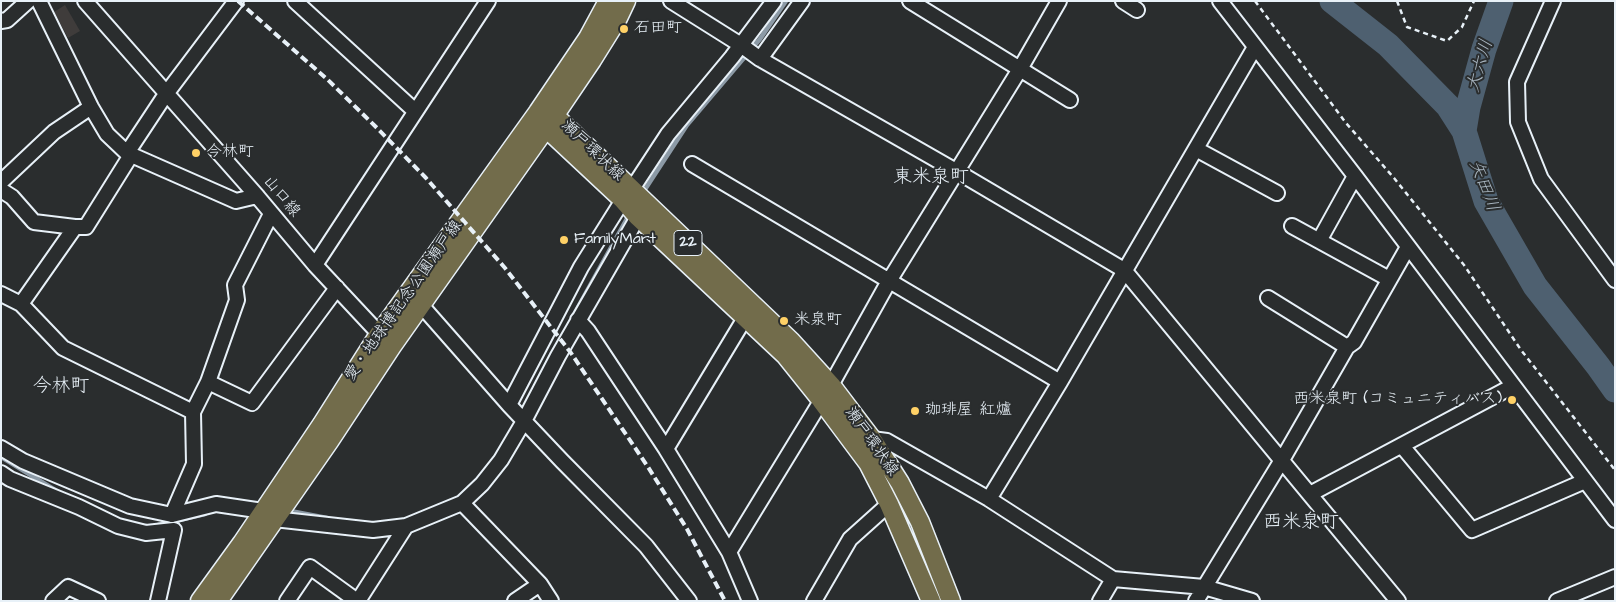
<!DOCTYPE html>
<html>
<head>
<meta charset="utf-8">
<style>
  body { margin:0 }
  #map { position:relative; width:1616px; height:602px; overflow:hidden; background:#2a2d2e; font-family:"Architects Daughter",sans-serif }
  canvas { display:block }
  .frame { position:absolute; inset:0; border:2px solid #e8f1f8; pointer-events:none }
</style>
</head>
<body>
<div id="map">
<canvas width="1616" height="602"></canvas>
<div class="frame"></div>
</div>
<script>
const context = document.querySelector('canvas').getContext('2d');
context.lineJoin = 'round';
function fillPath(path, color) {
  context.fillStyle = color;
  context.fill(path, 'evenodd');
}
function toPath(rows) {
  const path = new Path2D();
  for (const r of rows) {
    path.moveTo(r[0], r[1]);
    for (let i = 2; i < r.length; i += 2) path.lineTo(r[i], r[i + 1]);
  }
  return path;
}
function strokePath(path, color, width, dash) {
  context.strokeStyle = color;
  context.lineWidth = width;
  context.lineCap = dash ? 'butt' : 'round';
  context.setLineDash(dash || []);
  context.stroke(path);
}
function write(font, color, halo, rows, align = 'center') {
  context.font = font + ' "Architects Daughter","Klee One",sans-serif';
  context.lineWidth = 4;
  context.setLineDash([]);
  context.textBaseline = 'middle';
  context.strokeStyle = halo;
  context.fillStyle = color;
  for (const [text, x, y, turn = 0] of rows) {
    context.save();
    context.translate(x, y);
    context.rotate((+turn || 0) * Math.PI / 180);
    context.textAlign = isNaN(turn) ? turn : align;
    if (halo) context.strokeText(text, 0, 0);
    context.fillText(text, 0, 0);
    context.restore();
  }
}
const built = toPath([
  [65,5,80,31,68,38,54,12]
]);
const stream = toPath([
  [642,194,687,125,760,39,786,1],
  [572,318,630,213],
  [1,457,60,493],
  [285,510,327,518],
  [154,526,205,514]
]);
const river = toPath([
  [1332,1,1388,45,1448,106,1464,131,1486,201,1535,286,1598,366,1615,390],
  [1464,131,1468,107,1484,49,1501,1]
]);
const path = toPath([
  [1255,1,1346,123,1394,178,1464,265,1521,350,1615,470],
  [1397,1,1407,27,1447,41,1462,27,1474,1]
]);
const minor = toPath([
  [39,1,91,107,107,134,127,153,236,201,257,196],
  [85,1,257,196,315,265,386,341],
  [295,1,415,111],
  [671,1,741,45,760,59,956,171,1124,270,1398,601],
  [910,1,1070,100],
  [1123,1,1137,10],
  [1220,1,1355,176,1615,520],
  [1553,1,1517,82,1518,122,1541,179,1615,280],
  [1,21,7,20,28,1],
  [760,59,802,1],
  [1196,149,1277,193],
  [127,153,166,94,236,1],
  [692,164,1060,382],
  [1,182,54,132,91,107],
  [632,189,668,134,732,57,774,1],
  [1,190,12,197,34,222,75,227,86,227,131,155],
  [623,200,581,267,509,405,562,461,646,546,689,601],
  [1292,226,1389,279],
  [1319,241,1355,176],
  [315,265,488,1],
  [1,294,21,304,63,348,193,412],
  [1268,298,1347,347],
  [21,304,75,227],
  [421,305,509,405],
  [578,320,588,331,666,449,729,552],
  [208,382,252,403,337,288],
  [872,439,887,441,989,499,1113,579,1204,587,1252,601],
  [1402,446,1472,530,1585,481],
  [1,448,23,461,130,506,172,515,216,504,263,511],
  [666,449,745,318],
  [1,473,10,479,79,507,118,526,146,533,174,530,158,601],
  [1310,494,1513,386],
  [989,499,1060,382,1255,47],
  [462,503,482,484,501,460,524,421,558,356,638,217],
  [172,515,194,464,193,412,208,382,237,300,235,285,271,214],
  [274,519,373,530,406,526],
  [540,584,551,601],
  [53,601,68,587,98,601],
  [287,601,310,567,357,601],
  [358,601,406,526,462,503,540,584,515,601],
  [750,601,729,552,831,385,889,281,1020,69,1059,1],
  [814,601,850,539,889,504],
  [1100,601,1113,579],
  [1196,601,1282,460,1347,347,1354,342,1408,247],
  [1557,601,1615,577]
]);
const major = toPath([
  [543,113,554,115,791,341,831,385,872,439,900,483,920,522,951,601],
  [542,119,546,128,623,200,638,217,785,355,821,400,868,463,889,504,931,601],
  [200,601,242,543,322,424,379,334,538,112,588,38,608,1],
  [218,601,330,440,392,346,546,128,592,60,617,20,626,1]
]);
const rail = toPath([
  [238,1,328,80,376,127,426,178,505,268,571,353,648,467,687,529,725,601]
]);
const markers = [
  [624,29,5,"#ffd166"],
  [196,153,5,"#ffd166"],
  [564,240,5,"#ffd166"],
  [784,321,5,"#ffd166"],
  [1512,400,5,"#ffd166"],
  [915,411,5,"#ffd166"]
];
const shields = [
  [688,243,28]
];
const shieldNames = [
  ["22",688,243]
];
const poiNames = [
  ["石田町",634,29],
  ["今林町",206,153],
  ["FamilyMart",574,240],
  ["米泉町",794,321],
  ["西米泉町 (コミュニティバス)",1502,400,"right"],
  ["珈琲屋 紅爐",925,411]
];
const streetNames = [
  ["瀬戸環状線",592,151,44],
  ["山口線",281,197,50],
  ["愛・地球博記念公園瀬戸線",404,301,-55],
  ["瀬戸環状線",871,442,55]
];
const waterNames = [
  ["大六川",1481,66,-74],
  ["矢田川",1483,186,69]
];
const quarterNames = [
  ["東米泉町",931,178],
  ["今林町",61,387],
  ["西米泉町",1301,523]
];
fillPath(built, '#3f3c3b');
strokePath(stream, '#8c9aa6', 4.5);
strokePath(river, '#4e6070', 25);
strokePath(minor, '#e8f1f8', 18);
strokePath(major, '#e8f1f8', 21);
strokePath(path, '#e8f1f8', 2.5, [5, 4]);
strokePath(minor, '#2a2d2e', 14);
strokePath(major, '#726c4b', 18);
strokePath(rail, '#e8f1f8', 4, [8, 4]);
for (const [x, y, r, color] of markers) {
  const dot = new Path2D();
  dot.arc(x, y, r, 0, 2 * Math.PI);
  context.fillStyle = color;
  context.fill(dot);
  strokePath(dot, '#2a2d2e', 2);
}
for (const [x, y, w] of shields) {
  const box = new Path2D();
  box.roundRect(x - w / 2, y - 12.5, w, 25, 4);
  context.fillStyle = '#2a2d2e';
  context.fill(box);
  strokePath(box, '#e8f1f8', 1);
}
write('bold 15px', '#e8f1f8', null, shieldNames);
write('16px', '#e8f1f8', '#2a2d2e', poiNames, 'left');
write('16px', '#e8f1f8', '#2a2d2e', streetNames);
write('italic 18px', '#aab7c2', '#2a2d2e', waterNames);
write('19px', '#e8f1f8', '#2a2d2e', quarterNames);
</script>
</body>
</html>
